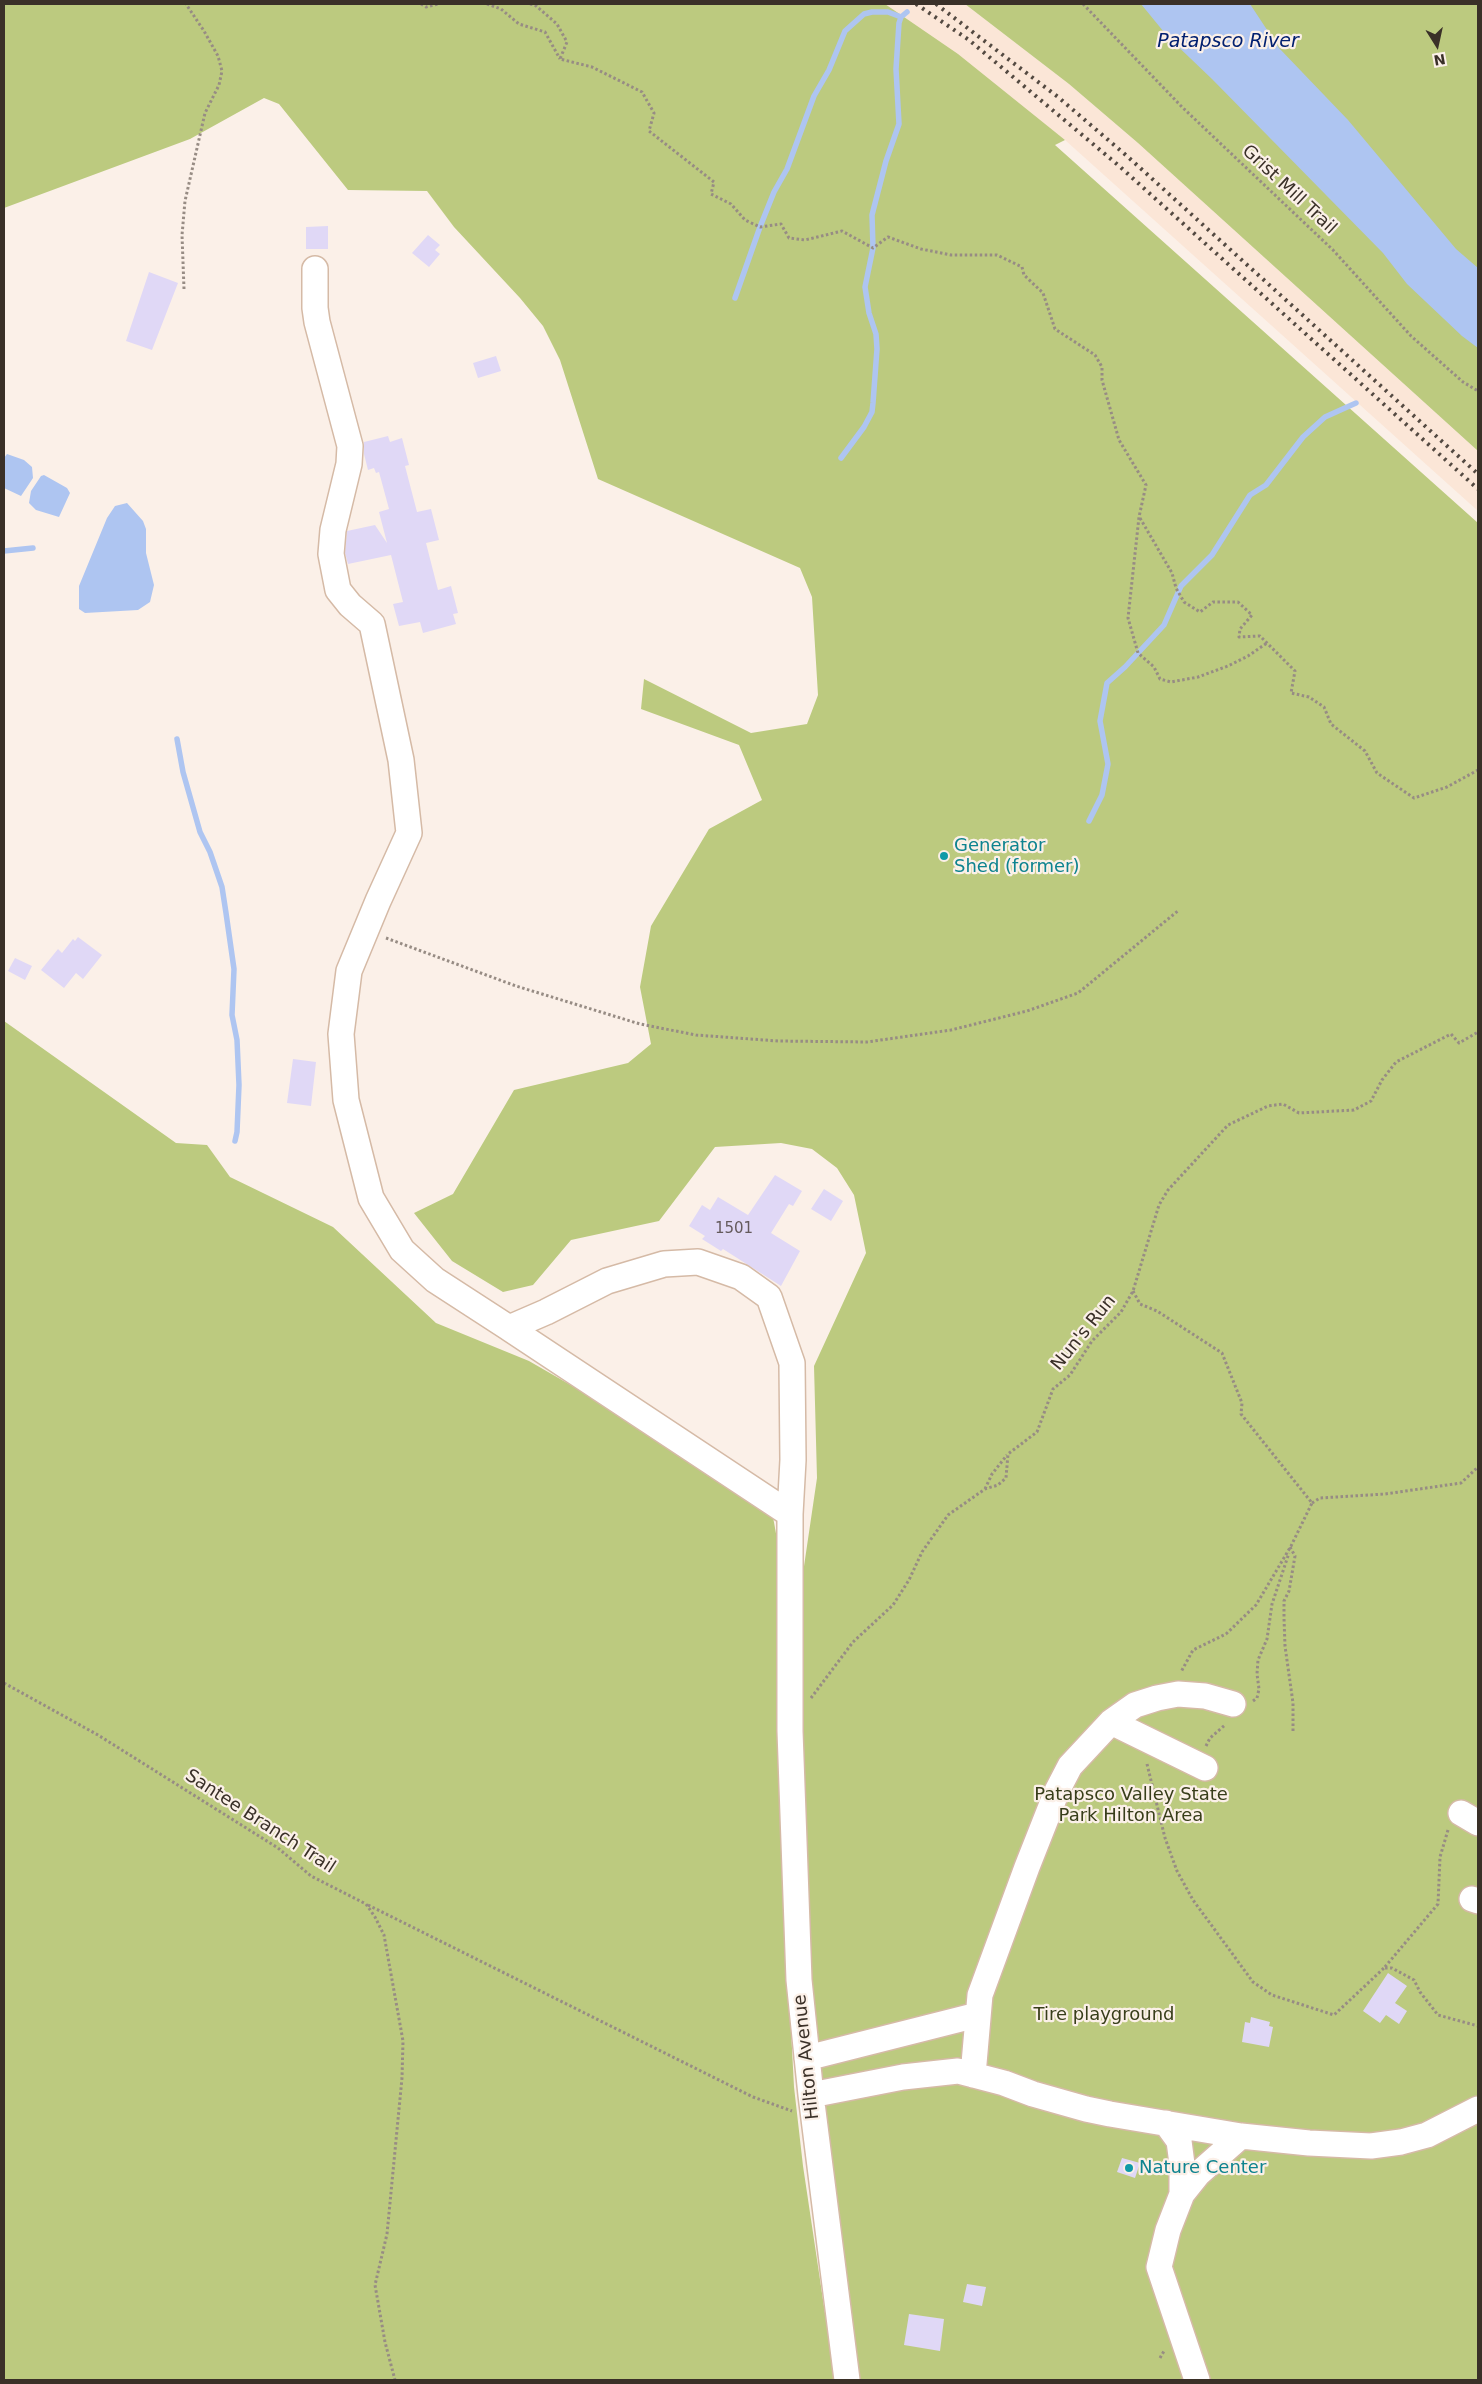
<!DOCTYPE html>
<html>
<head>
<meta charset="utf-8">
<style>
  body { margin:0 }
  #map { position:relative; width:1482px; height:2384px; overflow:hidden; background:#fbf0e8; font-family:"DejaVu Sans",sans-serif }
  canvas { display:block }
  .frame { position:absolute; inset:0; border:5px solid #3a3028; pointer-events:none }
  .north { position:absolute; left:1412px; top:20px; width:50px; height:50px; -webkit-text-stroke:4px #fbf0e8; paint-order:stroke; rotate:170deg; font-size:14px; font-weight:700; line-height:20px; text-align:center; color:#3a3028 }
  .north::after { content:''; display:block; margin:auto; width:18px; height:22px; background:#3a3028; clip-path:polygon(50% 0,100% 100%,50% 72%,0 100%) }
</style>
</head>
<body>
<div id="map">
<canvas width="1482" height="2384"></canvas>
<div class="frame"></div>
<div class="north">N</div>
</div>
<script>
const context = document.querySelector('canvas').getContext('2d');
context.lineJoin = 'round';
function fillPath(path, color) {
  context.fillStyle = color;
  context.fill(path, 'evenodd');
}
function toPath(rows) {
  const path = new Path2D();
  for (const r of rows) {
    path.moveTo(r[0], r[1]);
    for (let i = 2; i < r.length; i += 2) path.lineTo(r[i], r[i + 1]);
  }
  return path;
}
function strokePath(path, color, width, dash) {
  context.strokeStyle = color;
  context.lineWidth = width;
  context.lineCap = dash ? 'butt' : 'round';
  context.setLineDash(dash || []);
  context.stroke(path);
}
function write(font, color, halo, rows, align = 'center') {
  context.font = font + ' "DejaVu Sans",sans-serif';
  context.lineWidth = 4.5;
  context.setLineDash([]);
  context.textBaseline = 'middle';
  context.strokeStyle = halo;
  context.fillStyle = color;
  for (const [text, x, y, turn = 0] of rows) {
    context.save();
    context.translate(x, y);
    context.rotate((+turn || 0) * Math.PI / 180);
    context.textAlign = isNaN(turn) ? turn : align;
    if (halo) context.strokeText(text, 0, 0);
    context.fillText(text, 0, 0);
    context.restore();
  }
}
const built = toPath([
  [885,4,965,4,1069,84,1138,143,1478,451,1478,511,1065,140]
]);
const green = toPath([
  [4,4,885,4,958,54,1065,140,1055,145,1478,523,1478,2380,841,2380,809,2154,798,1607,817,1478,814,1366,866,1253,854,1195,837,1168,812,1149,781,1143,715,1147,659,1221,571,1240,533,1285,503,1292,452,1261,414,1213,453,1194,514,1090,628,1063,651,1044,640,987,651,926,709,829,762,800,739,745,641,709,644,679,751,733,807,724,818,695,812,597,800,568,598,479,560,360,543,326,520,298,454,227,427,191,348,190,279,104,264,98,190,139,4,208],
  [965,4,1478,4,1478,451,1138,143,1069,84],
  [4,1021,176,1143,207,1145,230,1177,333,1227,436,1323,529,1361,692,1455,773,1517,781,1561,783,1876,794,2087,803,2166,835,2380,4,2380]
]);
const water = toPath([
  [1141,4,1250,4,1279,48,1348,120,1456,249,1478,268,1478,348,1462,336,1407,284,1383,253,1212,79,1168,37],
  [7,454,24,460,32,467,33,478,21,496,4,488,4,458],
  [44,475,67,488,70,493,59,517,36,510,29,503,31,491,41,476],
  [127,503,143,521,146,529,146,553,154,585,150,602,138,610,85,613,79,609,79,586,107,518,115,506]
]);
const stream = toPath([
  [735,298,760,227,774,192,787,169,814,96,829,70,845,31,864,14,872,12,888,12,901,17],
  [841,458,864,427,872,412,873,403,877,349,876,334,869,313,865,287,873,248,872,215,886,161,899,124,896,69,899,23,901,17,907,12],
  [4,551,33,548],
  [177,739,183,772,200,832,210,852,222,887,226,913,234,969,232,1015,237,1040,239,1085,237,1132,235,1141],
  [1089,821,1102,795,1108,764,1100,721,1107,683,1125,667,1164,625,1181,586,1212,555,1250,495,1266,485,1303,437,1325,417,1356,403]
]);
const building = toPath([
  [328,226,328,249,306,249,306,227],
  [428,235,440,245,435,250,440,254,429,267,412,253],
  [149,272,178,283,152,350,126,341],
  [496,356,501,371,478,378,473,363],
  [388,436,390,442,402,438,409,465,405,466,417,512,431,509,439,540,426,543,438,590,451,586,458,613,453,614,456,624,423,633,420,622,399,626,393,604,403,602,391,555,348,564,345,553,347,531,375,525,387,543,379,512,389,509,379,472,376,473,374,468,368,470,364,454,364,442],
  [78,937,102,955,83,979,76,973,64,988,41,970,58,949,62,953,73,939,75,941],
  [15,958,32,966,25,980,8,971],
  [293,1059,316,1062,311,1106,287,1103],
  [775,1175,802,1191,793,1206,789,1204,771,1233,800,1251,781,1286,723,1249,721,1251,702,1239,705,1236,689,1226,702,1205,710,1210,718,1197,748,1215],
  [824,1189,843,1201,831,1221,811,1209],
  [1388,1973,1407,1986,1395,2003,1407,2011,1399,2024,1386,2015,1380,2023,1363,2011],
  [1251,2017,1270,2022,1269,2026,1273,2027,1269,2047,1242,2042,1245,2022,1250,2023],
  [1122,2158,1140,2163,1135,2178,1117,2172],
  [967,2284,986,2287,982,2306,963,2302],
  [909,2314,944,2319,940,2351,904,2345]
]);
const path = toPath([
  [421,4,426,7,438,4],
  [487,4,501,9,519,24,545,32,560,59],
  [530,4,535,5,557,24,567,42,560,59,592,67,642,92,654,113,649,131,714,182,711,194,731,204,745,220,760,227,781,224,789,238,805,240,842,231,873,248,888,237,921,249,951,255,997,255,1022,267,1024,275,1043,293,1055,329,1095,355,1102,367,1102,380,1119,440,1146,485,1139,517,1128,618,1138,653,1154,667,1160,679,1171,682,1198,677,1228,666,1248,656,1267,643],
  [1083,4,1182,107,1333,250,1411,336,1463,382,1478,391],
  [184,289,182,235,185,201,205,113,219,85,222,71,218,56,204,31,186,4],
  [1140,518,1172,573,1176,588,1184,602,1200,612,1213,602,1238,602,1252,615,1240,629,1239,637,1260,636,1295,671,1291,693,1309,697,1324,707,1331,724,1365,751,1377,773,1414,798,1447,787,1478,770],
  [386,938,516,986,640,1024,696,1035,778,1041,867,1042,951,1030,1027,1011,1078,993,1179,910],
  [1133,1291,1140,1304,1157,1311,1222,1353,1242,1403,1241,1414,1312,1503,1291,1546,1256,1605,1226,1634,1193,1650,1181,1672],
  [985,1489,992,1474,1007,1455],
  [1312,1503,1320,1498,1385,1494,1461,1483,1478,1467],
  [1290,1547,1295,1556,1289,1591,1284,1601,1284,1618,1285,1646,1293,1703,1293,1732],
  [4,1683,98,1735,278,1848,311,1876,366,1904,375,1917,384,1935,403,2041,402,2078,387,2234,375,2285,385,2342,395,2380],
  [811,1698,853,1642,893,1605,909,1580,922,1552,948,1515,985,1489,998,1485,1006,1478,1008,1454,1037,1432,1053,1389,1070,1375,1092,1341,1121,1312,1133,1291,1159,1205,1168,1190,1228,1125,1268,1106,1283,1104,1299,1113,1354,1110,1371,1101,1382,1080,1396,1062,1451,1034,1459,1043,1478,1032],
  [1253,1701,1257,1698,1259,1689,1257,1674,1258,1660,1267,1639,1272,1604,1289,1553],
  [1206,1746,1210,1738,1225,1725],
  [1147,1764,1165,1838,1177,1871,1193,1900,1253,1982,1272,1995,1334,2015,1384,1968],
  [1448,1830,1440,1857,1438,1904,1384,1968,1392,1968,1414,1980,1420,1992,1438,2015,1478,2026],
  [368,1905,753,2097,792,2111],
  [1160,2358,1164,2351]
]);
const minor = toPath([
  [315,269,315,308,317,322,350,446,349,464,333,530,331,554,338,590,350,605,372,624,401,760,409,833,378,901,349,971,341,1034,346,1100,371,1198,402,1250,435,1280,509,1328,546,1312,607,1281,664,1264,698,1262,741,1277,769,1297,792,1363,793,1460,790,1514,790,1731,799,1980,811,2095,847,2380],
  [509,1328,790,1514],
  [1111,1722,1205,1768],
  [1461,1813,1478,1823],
  [1472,1899,1478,1901],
  [807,2058,977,2015],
  [973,2075,980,1995,1027,1867,1057,1791,1070,1766,1111,1722,1135,1705,1157,1698,1178,1694,1205,1696,1233,1704],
  [811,2095,903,2077,958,2071,1004,2083,1033,2094,1086,2109,1110,2114,1241,2136,1309,2143,1371,2146,1401,2142,1427,2135,1478,2109],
  [1166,2123,1179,2141,1182,2164,1182,2194],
  [1197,2380,1159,2267,1168,2230,1182,2194,1198,2174,1241,2136]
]);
const rail = toPath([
  [916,4,969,40,1118,165,1478,489],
  [936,4,1058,97,1127,156,1478,474]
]);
const markers = [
  [944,856,5,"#0f9aa8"],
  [1129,2168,5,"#0f9aa8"]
];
const numberNames = [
  ["1501",734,1229]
];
const streetNames = [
  ["Grist Mill Trail",1289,190,43],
  ["Nun's Run",1084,1333,-51],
  ["Santee Branch Trail",260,1822,33],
  ["Hilton Avenue",807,2057,-96]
];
const cultureNames = [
  ["Generator",954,846],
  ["Shed (former)",954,867],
  ["Nature Center",1139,2168]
];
const parkNames = [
  ["Patapsco Valley State",1131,1795],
  ["Park Hilton Area",1131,1816],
  ["Tire playground",1104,2015]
];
const waterNames = [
  ["Patapsco River",1228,42]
];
fillPath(built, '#fbe6d7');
fillPath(green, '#bcca7f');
fillPath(water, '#aec5f1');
strokePath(stream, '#aec5f1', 5.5);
fillPath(building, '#e0d8f6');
strokePath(minor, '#d5baa6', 28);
strokePath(path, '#978c84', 3, [2.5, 2.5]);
strokePath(minor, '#fff', 25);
strokePath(rail, '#534941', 4, [2.5, 5]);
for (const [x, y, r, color] of markers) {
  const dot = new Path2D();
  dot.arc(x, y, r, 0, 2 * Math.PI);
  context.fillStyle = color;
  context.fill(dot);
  strokePath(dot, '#fbf0e8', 2);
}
write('15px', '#645a5c', null, numberNames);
write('18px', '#3a3028', '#fbf0e8', streetNames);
write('18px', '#0d838f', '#fbf0e8', cultureNames, 'left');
write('18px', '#383e1a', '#fbf0e8', parkNames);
write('italic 19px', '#022070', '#fbf0e8', waterNames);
</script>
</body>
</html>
